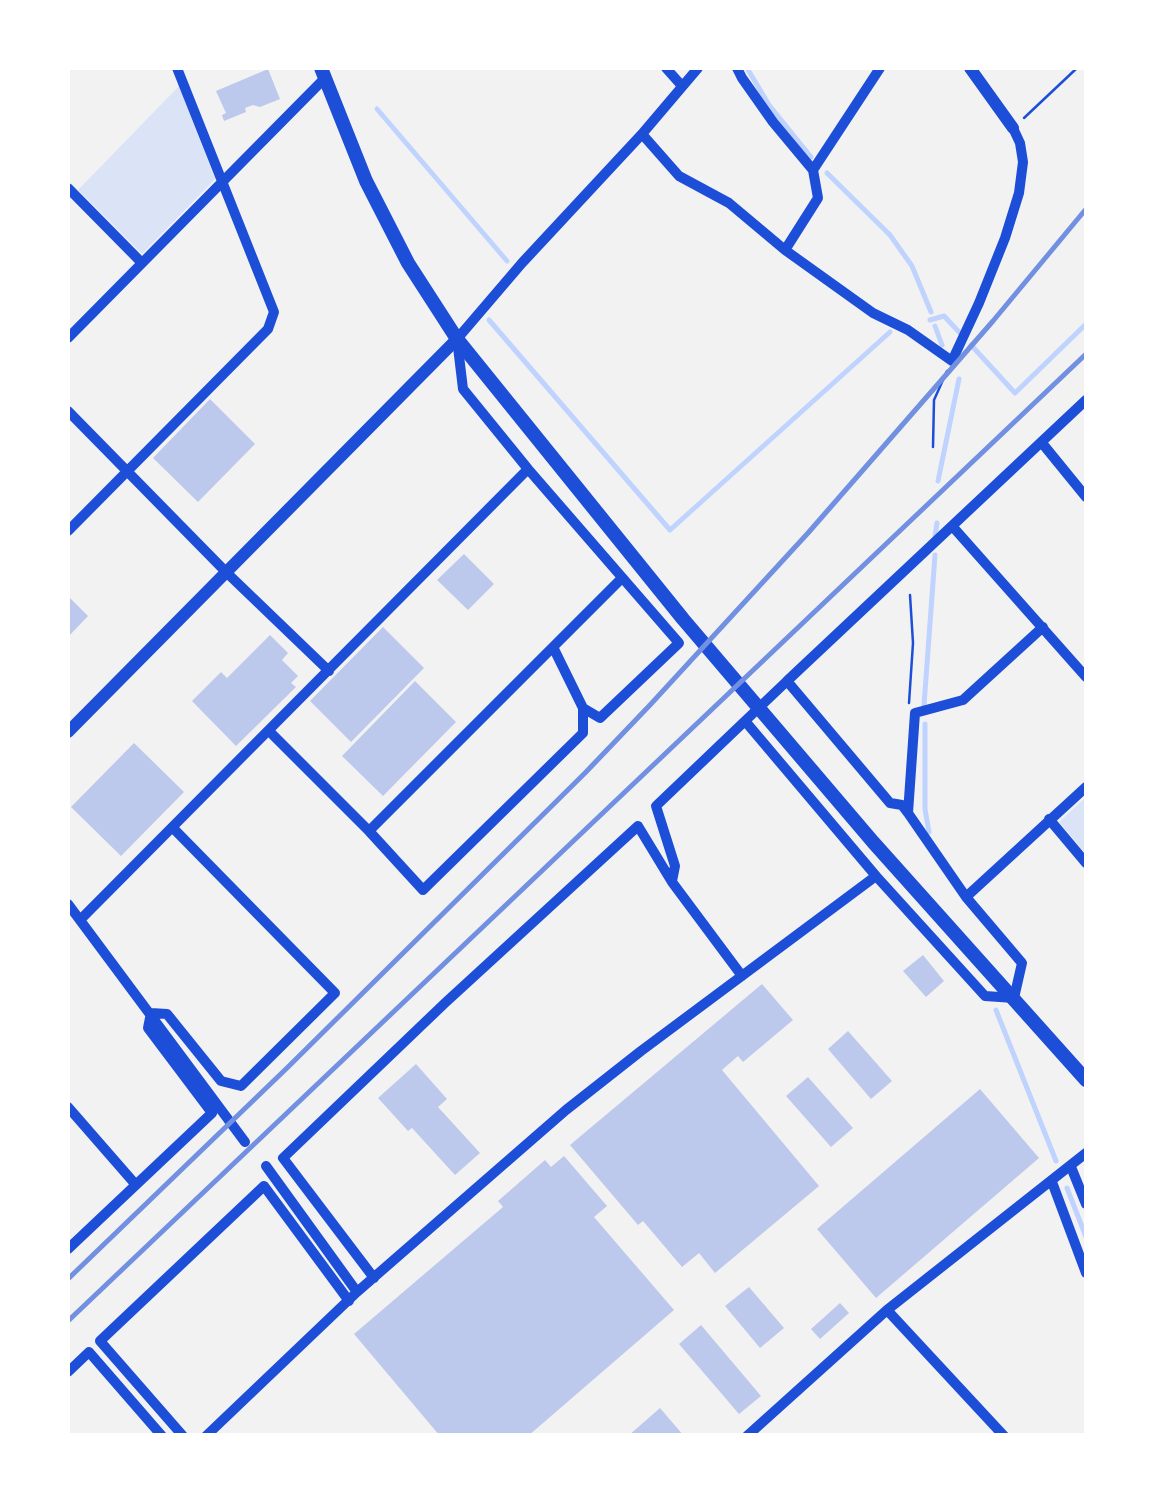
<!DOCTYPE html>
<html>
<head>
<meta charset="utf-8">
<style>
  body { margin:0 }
  #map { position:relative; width:1154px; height:1503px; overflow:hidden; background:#f2f2f2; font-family:Overpass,sans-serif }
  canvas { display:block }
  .frame { position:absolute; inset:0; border:70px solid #fff; pointer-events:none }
</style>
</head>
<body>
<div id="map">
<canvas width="1154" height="1503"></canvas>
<div class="frame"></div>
</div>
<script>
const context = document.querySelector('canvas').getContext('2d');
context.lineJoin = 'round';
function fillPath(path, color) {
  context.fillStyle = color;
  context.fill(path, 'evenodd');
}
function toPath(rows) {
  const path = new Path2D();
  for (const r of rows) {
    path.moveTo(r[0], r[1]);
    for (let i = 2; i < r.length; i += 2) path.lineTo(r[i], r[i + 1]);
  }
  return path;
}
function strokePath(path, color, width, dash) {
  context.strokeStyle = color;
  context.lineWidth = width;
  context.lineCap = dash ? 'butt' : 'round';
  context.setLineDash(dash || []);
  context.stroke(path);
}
const green = toPath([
  [179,86,215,179,142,254,78,190],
  [1086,797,1086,854,1059,822]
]);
const stream = toPath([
  [747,68,769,105,811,157],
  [377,109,507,261],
  [827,173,890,235,912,266,931,312],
  [489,320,670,530,890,332],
  [930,320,944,316,959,332],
  [935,326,942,345],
  [971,345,1015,393,1086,324],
  [938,481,959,379],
  [935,536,937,523],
  [924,705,935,555],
  [925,724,925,809,929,832],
  [996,1010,1056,1161],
  [1067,1188,1086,1237]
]);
const building = toPath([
  [268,69,280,99,260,107,253,105,245,108,246,112,224,121,222,115,226,113,216,91],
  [210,399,255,444,198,502,153,458],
  [464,554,494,584,468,610,437,580],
  [68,596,88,616,68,637],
  [383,627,424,668,351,742,310,701],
  [270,635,288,653,282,660,298,676,291,683,296,687,236,746,192,701,221,672,227,678],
  [415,681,456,722,383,796,342,756],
  [134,743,184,792,121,856,71,807],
  [923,955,944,981,926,997,903,971],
  [762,984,793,1020,743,1062,738,1056,722,1070,819,1186,715,1273,699,1253,682,1267,643,1221,638,1225,570,1145],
  [848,1031,892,1081,871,1099,828,1049],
  [416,1064,447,1099,438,1107,480,1153,455,1175,412,1128,408,1131,378,1098],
  [808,1077,853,1128,831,1147,786,1096],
  [980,1089,1039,1158,876,1298,817,1229],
  [564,1156,607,1206,594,1217,674,1310,528,1436,440,1436,354,1334,503,1207,498,1201,545,1160,551,1167],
  [749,1287,784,1328,760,1348,725,1306],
  [840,1303,849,1313,820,1339,811,1329],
  [701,1325,761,1396,739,1414,679,1344],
  [660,1408,684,1436,628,1436]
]);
const path = toPath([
  [1024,118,1077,68],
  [933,447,934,400,947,371],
  [909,703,913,643,910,595]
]);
const minor = toPath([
  [666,68,682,86],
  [737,68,742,78,773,122,813,170],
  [642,134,679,176,729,203,785,250,873,313,908,330,952,361,979,303,1005,238,1019,193,1023,162,1020,143,1013,128],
  [68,188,141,262],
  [785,250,818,198,813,170,880,68],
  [68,338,324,79],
  [68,411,226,572,329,671],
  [1042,443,1086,497],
  [953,527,1086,677],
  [68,531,268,329,274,312,177,68],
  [553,647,583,708,600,718,679,643,528,469,463,389,457,339,522,263,642,134,698,68],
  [745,721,787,681],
  [269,731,369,831,423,890,583,733,583,708],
  [908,813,915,713,963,700,1043,627],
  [1049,819,1086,863],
  [369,831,622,578],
  [672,881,675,866,656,806,745,721,876,876],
  [966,897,1086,787],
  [68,904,245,1142],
  [80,920,528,469],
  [68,1107,136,1185],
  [266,1166,357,1292],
  [1071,1167,1086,1204],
  [1052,1182,1086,1273],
  [68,1249,212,1113,148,1028,151,1013,167,1014,221,1081,241,1086,335,993,173,828],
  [374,1278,283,1158,445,1003,638,826,672,882,742,976],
  [887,1310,1004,1436],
  [68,1372,89,1352,162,1436],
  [183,1436,100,1341,264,1186,349,1301],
  [206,1436,357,1292,566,1110,641,1051,876,876,985,996,1014,998,1022,963,966,897,908,813,902,805,890,803,787,681,1086,400],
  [747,1436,887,1310,1086,1153]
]);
const tertiary = toPath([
  [970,68,1013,128],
  [68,732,457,339]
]);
const secondary = toPath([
  [321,68,366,181,408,263,457,339,683,619,873,842,1086,1080]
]);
const rail = toPath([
  [68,1279,288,1067,585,773,650,705,808,533,993,321,1086,209],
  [68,1321,1086,354]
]);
fillPath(green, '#dbe4f7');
strokePath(stream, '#bfd3fe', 5);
fillPath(building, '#bdc9ec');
strokePath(path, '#1d4ed8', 2.5);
strokePath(minor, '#1d4ed8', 10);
strokePath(tertiary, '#1d4ed8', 12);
strokePath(secondary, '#1d4ed8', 14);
strokePath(rail, '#7290e2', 5);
</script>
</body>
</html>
